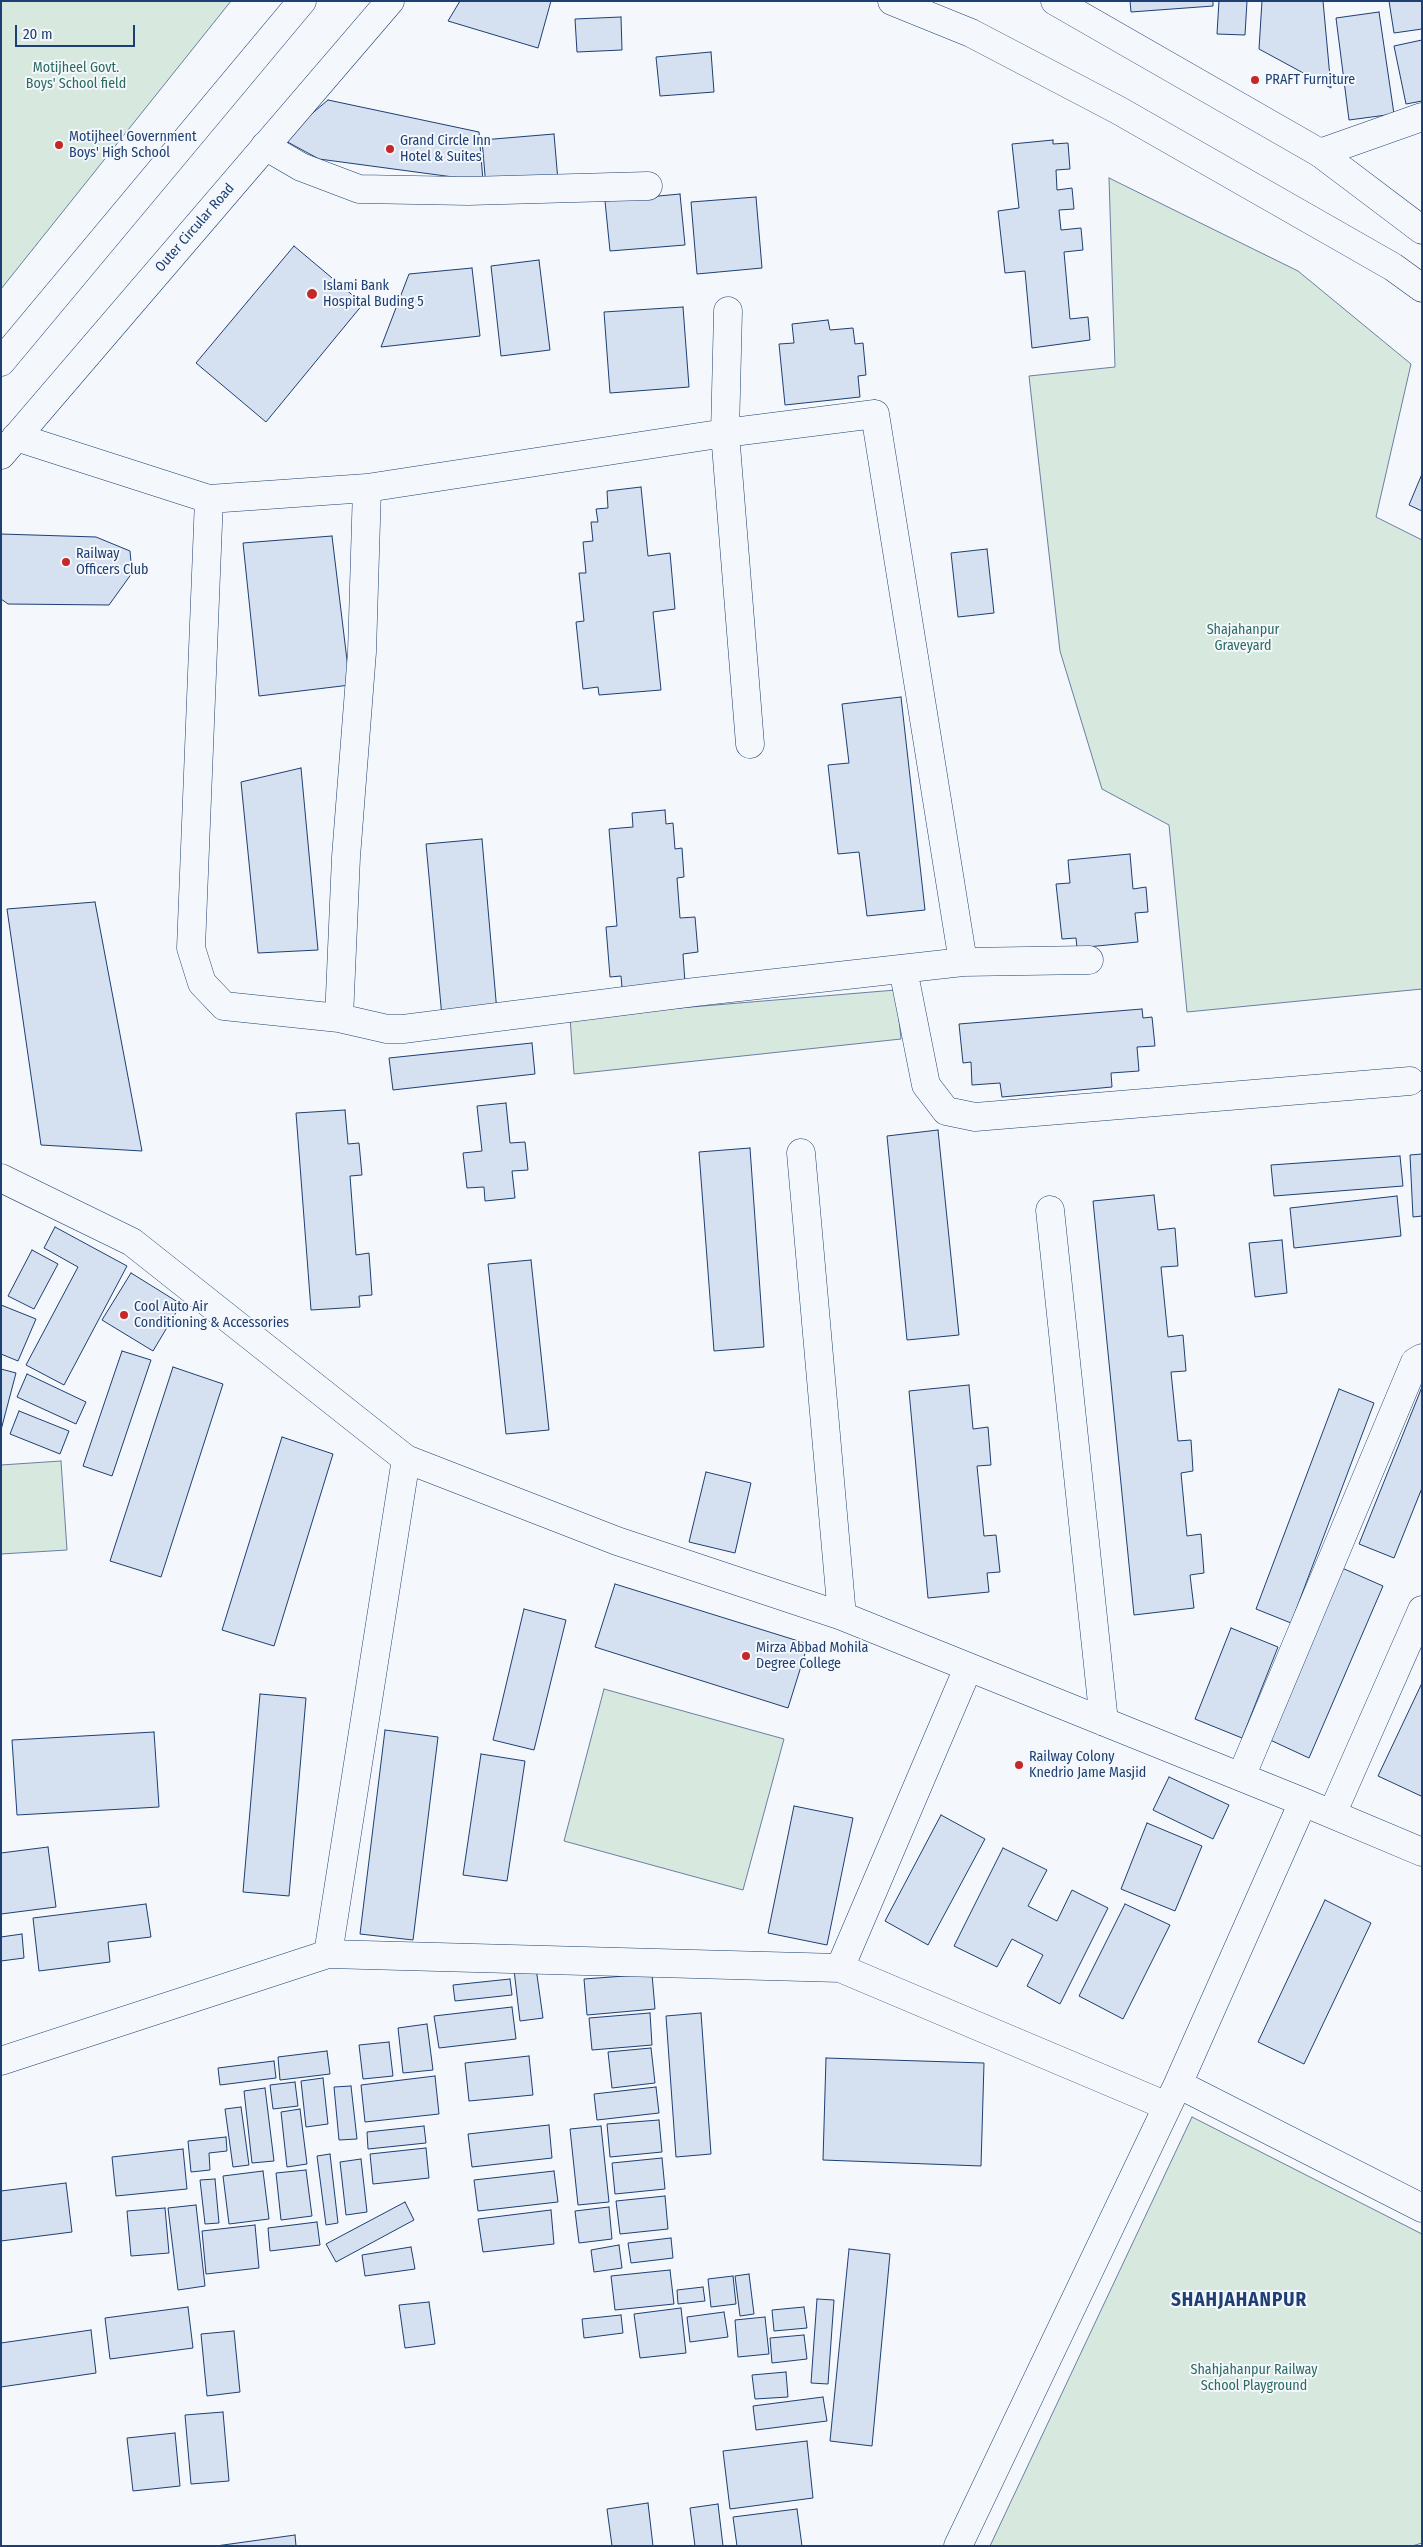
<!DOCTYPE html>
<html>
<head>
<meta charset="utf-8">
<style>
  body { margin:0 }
  #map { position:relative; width:1423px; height:2547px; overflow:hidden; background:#f4f7fb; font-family:"Fira Sans Condensed",sans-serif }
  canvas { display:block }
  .frame { position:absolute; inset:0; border:2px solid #1d3f73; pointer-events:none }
  .scale { position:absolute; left:15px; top:25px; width:120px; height:22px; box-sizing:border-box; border:2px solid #1d3f73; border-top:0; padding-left:6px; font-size:15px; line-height:18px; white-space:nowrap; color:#1d3f73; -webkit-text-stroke:4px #f4f7fb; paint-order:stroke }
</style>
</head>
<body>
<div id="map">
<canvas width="1423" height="2547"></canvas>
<div class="frame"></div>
<div class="scale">20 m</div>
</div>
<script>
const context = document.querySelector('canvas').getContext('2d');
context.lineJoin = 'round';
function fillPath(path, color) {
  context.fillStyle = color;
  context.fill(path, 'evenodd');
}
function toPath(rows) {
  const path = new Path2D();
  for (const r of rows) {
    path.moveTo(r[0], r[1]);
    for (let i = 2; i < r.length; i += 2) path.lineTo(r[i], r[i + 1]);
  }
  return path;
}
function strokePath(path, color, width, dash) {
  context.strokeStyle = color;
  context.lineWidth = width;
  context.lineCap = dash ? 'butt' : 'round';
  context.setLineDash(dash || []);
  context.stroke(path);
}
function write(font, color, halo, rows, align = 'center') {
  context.font = font + ' "Fira Sans Condensed",sans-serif';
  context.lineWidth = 4;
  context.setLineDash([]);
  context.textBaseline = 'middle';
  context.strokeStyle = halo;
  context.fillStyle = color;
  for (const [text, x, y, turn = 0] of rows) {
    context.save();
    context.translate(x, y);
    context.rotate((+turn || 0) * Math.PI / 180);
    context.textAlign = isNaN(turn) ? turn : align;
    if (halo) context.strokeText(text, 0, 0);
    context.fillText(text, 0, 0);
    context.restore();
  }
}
const green = toPath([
  [1,1,231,1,1,289,1,1],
  [1109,178,1298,271,1411,364,1376,517,1422,540,1422,989,1187,1012,1169,825,1102,789,1060,651,1029,376,1115,367,1109,178],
  [896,990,901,1039,574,1074,570,1017,896,990],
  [61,1461,67,1550,1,1554,1,1465,61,1461],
  [604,1689,784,1739,743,1890,564,1841,604,1689],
  [1192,2117,1422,2234,1422,2543,1412,2546,990,2546,1192,2117]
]);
const building = toPath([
  [460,1,551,1,538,48,448,21,460,1],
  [1130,1,1213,1,1213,6,1131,12,1130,1],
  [1219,1,1247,1,1245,35,1217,34,1219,1],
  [1262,1,1323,1,1331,88,1259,49,1262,1],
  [1389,1,1422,1,1422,29,1394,33,1389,1],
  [1379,12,1394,114,1349,120,1336,18,1379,12],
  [621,17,622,50,577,52,575,19,621,17],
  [1422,40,1422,101,1406,104,1394,46,1422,40],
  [711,52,714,92,660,96,656,57,711,52],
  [328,100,479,132,483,181,319,159,282,139,328,100],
  [554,134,558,181,486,187,482,140,554,134],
  [1053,140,1053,144,1068,143,1070,169,1056,170,1057,190,1072,188,1074,209,1059,210,1061,230,1081,228,1083,250,1064,252,1070,319,1088,317,1090,340,1032,348,1025,271,1005,273,998,211,1019,208,1012,144,1053,140],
  [680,194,685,245,610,251,605,201,680,194],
  [756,197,762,268,697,274,691,202,756,197],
  [294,246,363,304,266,422,196,363,294,246],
  [539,260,550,350,501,356,491,266,539,260],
  [472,268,480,336,381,347,409,274,472,268],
  [683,307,689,387,610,393,604,312,683,307],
  [828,320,830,330,853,328,855,344,863,343,866,375,858,376,860,397,785,405,779,344,794,343,792,324,828,320],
  [1422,474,1422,511,1409,505,1422,474],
  [641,487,648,556,670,553,675,609,653,612,661,690,599,695,598,687,583,689,576,622,584,621,579,573,586,573,583,542,593,541,591,522,598,522,596,509,608,508,607,491,641,487],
  [1,534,96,537,130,551,132,573,109,605,8,604,1,599,1,534],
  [332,536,350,685,259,696,243,543,332,536],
  [987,549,994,613,958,617,951,553,987,549],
  [901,697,925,910,867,916,859,852,838,854,828,765,849,763,842,704,901,697],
  [301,768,318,950,258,953,241,782,301,768],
  [665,810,666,824,673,823,675,849,682,848,684,877,677,878,680,918,695,917,698,952,683,954,685,983,622,988,621,976,610,977,606,927,617,926,609,829,633,827,632,813,665,810],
  [482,839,497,1012,442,1017,426,844,482,839],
  [1130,854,1133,889,1146,887,1148,912,1135,913,1138,942,1077,948,1076,938,1062,939,1056,884,1070,883,1068,860,1130,854],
  [95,902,142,1151,41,1145,7,909,95,902],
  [1142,1009,1143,1018,1152,1017,1155,1046,1137,1047,1139,1071,1111,1073,1112,1087,1002,1097,1000,1083,972,1085,971,1062,963,1063,959,1024,1142,1009],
  [532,1043,535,1074,393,1090,389,1058,532,1043],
  [506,1103,510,1143,525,1142,528,1170,512,1171,515,1198,485,1201,484,1187,467,1188,463,1153,482,1151,477,1106,506,1103],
  [345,1110,348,1144,359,1143,362,1175,350,1176,356,1255,369,1253,372,1295,359,1296,360,1307,311,1310,296,1113,345,1110],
  [938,1130,959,1335,907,1340,887,1136,938,1130],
  [750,1148,764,1347,714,1351,699,1152,750,1148],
  [1422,1154,1422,1216,1413,1217,1410,1155,1422,1154],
  [1400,1156,1403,1186,1274,1196,1271,1165,1400,1156],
  [1154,1195,1158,1230,1175,1228,1178,1266,1161,1267,1168,1337,1183,1335,1186,1371,1171,1372,1178,1441,1191,1440,1193,1471,1181,1473,1187,1536,1201,1534,1204,1573,1190,1575,1194,1608,1134,1615,1093,1201,1154,1195],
  [1397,1196,1401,1236,1294,1248,1290,1208,1397,1196],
  [55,1227,127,1266,64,1385,26,1365,78,1267,44,1248,55,1227],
  [1282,1240,1287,1293,1255,1297,1249,1243,1282,1240],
  [32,1250,58,1264,34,1309,8,1296,32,1250],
  [531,1260,549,1430,506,1434,488,1264,531,1260],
  [131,1273,181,1304,153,1351,102,1320,131,1273],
  [1,1305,36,1319,18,1361,1,1354,1,1305],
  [122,1351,151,1360,112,1476,83,1466,122,1351],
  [173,1367,223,1384,161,1577,110,1561,173,1367],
  [1,1369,16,1373,1,1430,1,1369],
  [27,1374,86,1402,76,1424,17,1397,27,1374],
  [969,1385,973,1429,988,1427,991,1465,977,1466,984,1536,996,1535,1000,1572,987,1573,989,1592,928,1598,909,1391,969,1385],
  [1422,1387,1422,1488,1394,1558,1359,1544,1422,1387],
  [1339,1389,1374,1403,1291,1623,1256,1609,1339,1389],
  [19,1411,69,1431,60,1454,10,1434,19,1411],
  [282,1437,333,1454,274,1646,222,1630,282,1437],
  [706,1472,751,1483,735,1553,689,1542,706,1472],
  [1342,1568,1383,1586,1309,1758,1268,1739,1342,1568],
  [615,1584,808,1644,788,1708,595,1647,615,1584],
  [524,1609,566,1620,534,1750,493,1740,524,1609],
  [1231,1628,1278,1647,1242,1738,1195,1719,1231,1628],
  [1422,1683,1422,1794,1421,1796,1378,1776,1422,1683],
  [260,1694,306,1698,289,1896,243,1892,260,1694],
  [385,1730,438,1737,413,1940,360,1934,385,1730],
  [154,1732,159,1807,17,1815,12,1740,154,1732],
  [481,1754,525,1761,507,1881,463,1875,481,1754],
  [1169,1777,1229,1805,1213,1839,1153,1810,1169,1777],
  [794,1806,853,1818,827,1945,768,1933,794,1806],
  [941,1815,985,1839,928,1945,885,1921,941,1815],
  [1147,1823,1202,1846,1175,1911,1121,1889,1147,1823],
  [48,1847,56,1907,1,1914,1,1853,48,1847],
  [1003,1848,1047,1870,1028,1906,1057,1921,1072,1890,1108,1908,1060,2004,1027,1986,1043,1955,1012,1939,997,1967,954,1946,1003,1848],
  [1325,1900,1371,1923,1304,2064,1258,2042,1325,1900],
  [146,1904,151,1937,108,1942,110,1962,39,1971,33,1918,146,1904],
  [1125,1904,1170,1925,1123,2019,1079,1996,1125,1904],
  [22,1934,24,1958,1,1961,1,1937,22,1934],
  [536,1968,543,2018,520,2021,514,1970,536,1968],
  [652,1974,655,2009,587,2015,584,1979,652,1974],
  [510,1979,512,1995,455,2001,453,1985,510,1979],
  [512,2007,516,2039,439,2048,434,2016,512,2007],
  [650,2013,652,2045,592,2050,589,2018,650,2013],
  [701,2013,711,2154,676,2157,666,2016,701,2013],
  [427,2024,433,2070,403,2073,398,2028,427,2024],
  [389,2042,393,2076,363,2079,359,2045,389,2042],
  [651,2048,655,2083,612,2088,608,2052,651,2048],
  [327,2051,330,2074,280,2080,278,2057,327,2051],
  [529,2056,533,2095,469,2101,465,2063,529,2056],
  [826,2058,984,2063,981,2166,823,2160,826,2058],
  [274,2061,276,2078,220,2085,218,2068,274,2061],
  [435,2076,439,2114,365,2122,361,2085,435,2076],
  [323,2078,328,2124,306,2127,301,2081,323,2078],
  [295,2082,298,2106,273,2109,270,2085,295,2082],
  [351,2086,357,2139,339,2140,334,2087,351,2086],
  [656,2087,659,2113,597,2120,594,2094,656,2087],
  [265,2088,274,2161,252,2163,244,2091,265,2088],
  [241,2107,249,2165,233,2167,225,2109,241,2107],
  [300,2109,307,2164,287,2167,281,2112,300,2109],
  [659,2120,662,2152,610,2157,607,2124,659,2120],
  [549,2125,552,2158,472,2167,468,2134,549,2125],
  [424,2126,426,2143,368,2149,367,2132,424,2126],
  [601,2126,609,2202,578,2205,570,2129,601,2126],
  [226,2137,227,2151,209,2153,210,2170,191,2172,188,2141,226,2137],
  [426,2148,429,2178,373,2184,370,2154,426,2148],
  [183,2149,187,2189,116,2196,112,2157,183,2149],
  [330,2154,338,2223,326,2225,317,2156,330,2154],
  [662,2158,665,2189,615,2194,612,2163,662,2158],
  [361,2159,367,2212,346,2215,340,2162,361,2159],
  [306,2170,312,2216,281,2220,276,2173,306,2170],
  [263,2171,269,2219,229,2224,223,2176,263,2171],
  [554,2171,558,2202,478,2211,474,2180,554,2171],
  [215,2179,219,2223,205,2224,200,2180,215,2179],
  [66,2183,72,2232,1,2241,1,2191,66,2183],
  [665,2196,668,2229,620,2234,616,2201,665,2196],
  [405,2202,414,2220,336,2262,326,2244,405,2202],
  [196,2205,205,2286,178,2290,168,2208,196,2205],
  [609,2207,612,2239,579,2243,575,2211,609,2207],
  [165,2208,169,2253,131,2256,127,2211,165,2208],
  [551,2210,554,2244,483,2252,478,2219,551,2210],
  [317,2222,320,2245,270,2251,268,2228,317,2222],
  [255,2225,259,2268,206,2274,202,2231,255,2225],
  [671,2238,673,2258,631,2263,628,2243,671,2238],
  [619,2245,622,2268,594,2272,591,2250,619,2245],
  [411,2247,415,2269,365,2276,362,2255,411,2247],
  [849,2249,890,2254,872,2446,830,2441,849,2249],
  [670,2270,674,2304,615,2310,611,2276,670,2270],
  [749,2274,754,2314,740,2316,735,2276,749,2274],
  [733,2276,736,2304,711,2307,708,2279,733,2276],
  [703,2287,705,2301,678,2304,677,2290,703,2287],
  [817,2299,834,2300,828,2384,811,2383,817,2299],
  [429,2302,435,2344,405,2348,399,2305,429,2302],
  [188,2307,193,2348,110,2359,105,2318,188,2307],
  [804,2307,807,2328,774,2331,772,2310,804,2307],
  [681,2308,686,2353,640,2358,634,2314,681,2308],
  [724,2312,728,2337,690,2342,687,2317,724,2312],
  [621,2315,623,2333,584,2338,582,2319,621,2315],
  [765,2317,769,2354,738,2357,735,2320,765,2317],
  [91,2330,96,2373,1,2387,1,2343,91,2330],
  [234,2331,240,2392,207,2396,201,2334,234,2331],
  [804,2335,807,2359,772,2363,770,2338,804,2335],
  [786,2372,788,2397,755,2399,752,2375,786,2372],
  [823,2397,827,2421,756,2430,753,2406,823,2397],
  [223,2412,229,2481,191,2484,185,2415,223,2412],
  [175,2433,180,2486,133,2491,127,2438,175,2433],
  [807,2441,813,2498,730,2509,723,2451,807,2441],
  [648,2503,653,2546,612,2546,607,2509,648,2503],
  [718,2504,723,2546,695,2546,690,2508,718,2504],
  [797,2509,802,2546,737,2546,733,2517,797,2509],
  [295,2535,296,2546,216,2546,295,2535]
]);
const minor = toPath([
  [265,146,301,167,359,189,468,191,648,186],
  [1320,153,1422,117],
  [728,311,725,433,750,744],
  [875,414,963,962,695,992,403,1029,387,1029,339,1018,224,1006,202,983,191,948,209,499,367,488,725,433,875,414],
  [16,437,209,499],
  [963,962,1089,960],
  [903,969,926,1085,946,1111,975,1117,1410,1081],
  [339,1018,346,857,362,652,367,488],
  [801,1153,842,1616],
  [1,1178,132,1242,406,1459,617,1541,842,1616,1303,1802,1422,1852],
  [1050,1210,1104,1722],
  [968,1668,840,1968,1167,2106],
  [1241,1777,1415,1362,1422,1358],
  [1332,1814,1422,1610],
  [328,1954,406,1459],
  [1,2061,328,1954,840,1968],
  [1178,2084,1422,2208],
  [958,2546,1178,2084,1303,1802]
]);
const major = toPath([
  [892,1,971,33,1118,110,1393,267,1422,288],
  [1055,1,1320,153,1422,230],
  [1,362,302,1],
  [1,455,390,1]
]);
const markers = [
  [1255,80,5,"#c62828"],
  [59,145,5,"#c62828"],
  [390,149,5,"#c62828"],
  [312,294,6,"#c62828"],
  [66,562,5,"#c62828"],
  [124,1315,5,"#c62828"],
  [746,1656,5,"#c62828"],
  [1019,1765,5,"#c62828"]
];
const parkNames = [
  ["Motijheel Govt.",76,68],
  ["Boys' School field",76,84],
  ["Shajahanpur",1243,630],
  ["Graveyard",1243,646],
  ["Shahjahanpur Railway",1254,2370],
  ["School Playground",1254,2386]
];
const poiNames = [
  ["PRAFT Furniture",1265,80],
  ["Motijheel Government",69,137],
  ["Boys' High School",69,153],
  ["Grand Circle Inn",400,141],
  ["Hotel & Suites",400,157],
  ["Islami Bank",323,286],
  ["Hospital Buding 5",323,302],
  ["Railway",76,554],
  ["Officers Club",76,570],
  ["Cool Auto Air",134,1307],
  ["Conditioning & Accessories",134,1323],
  ["Mirza Abbad Mohila",756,1648],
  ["Degree College",756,1664],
  ["Railway Colony",1029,1757],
  ["Knedrio Jame Masjid",1029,1773]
];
const streetNames = [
  ["Outer Circular Road",195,228,-49]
];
const districtNames = [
  ["SHAHJAHANPUR",1239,2301]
];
fillPath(green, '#d7e8df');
strokePath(green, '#687fa3', 1);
fillPath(building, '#d5e0f0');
strokePath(building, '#1d3f73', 1);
strokePath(minor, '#1d3f73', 29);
strokePath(major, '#1d3f73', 29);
strokePath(minor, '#f4f7fb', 28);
strokePath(major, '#f4f7fb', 28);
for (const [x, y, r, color] of markers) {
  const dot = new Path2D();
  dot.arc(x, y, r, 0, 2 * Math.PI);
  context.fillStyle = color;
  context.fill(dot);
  strokePath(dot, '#f4f7fb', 2);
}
write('14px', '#2c6c60', '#f4f7fb', parkNames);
write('14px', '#1d3f73', '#f4f7fb', poiNames, 'left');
write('14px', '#1d3f73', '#f4f7fb', streetNames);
context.letterSpacing = '1px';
write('bold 19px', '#1d3f73', '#f4f7fb', districtNames);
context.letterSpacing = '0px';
</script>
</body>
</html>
